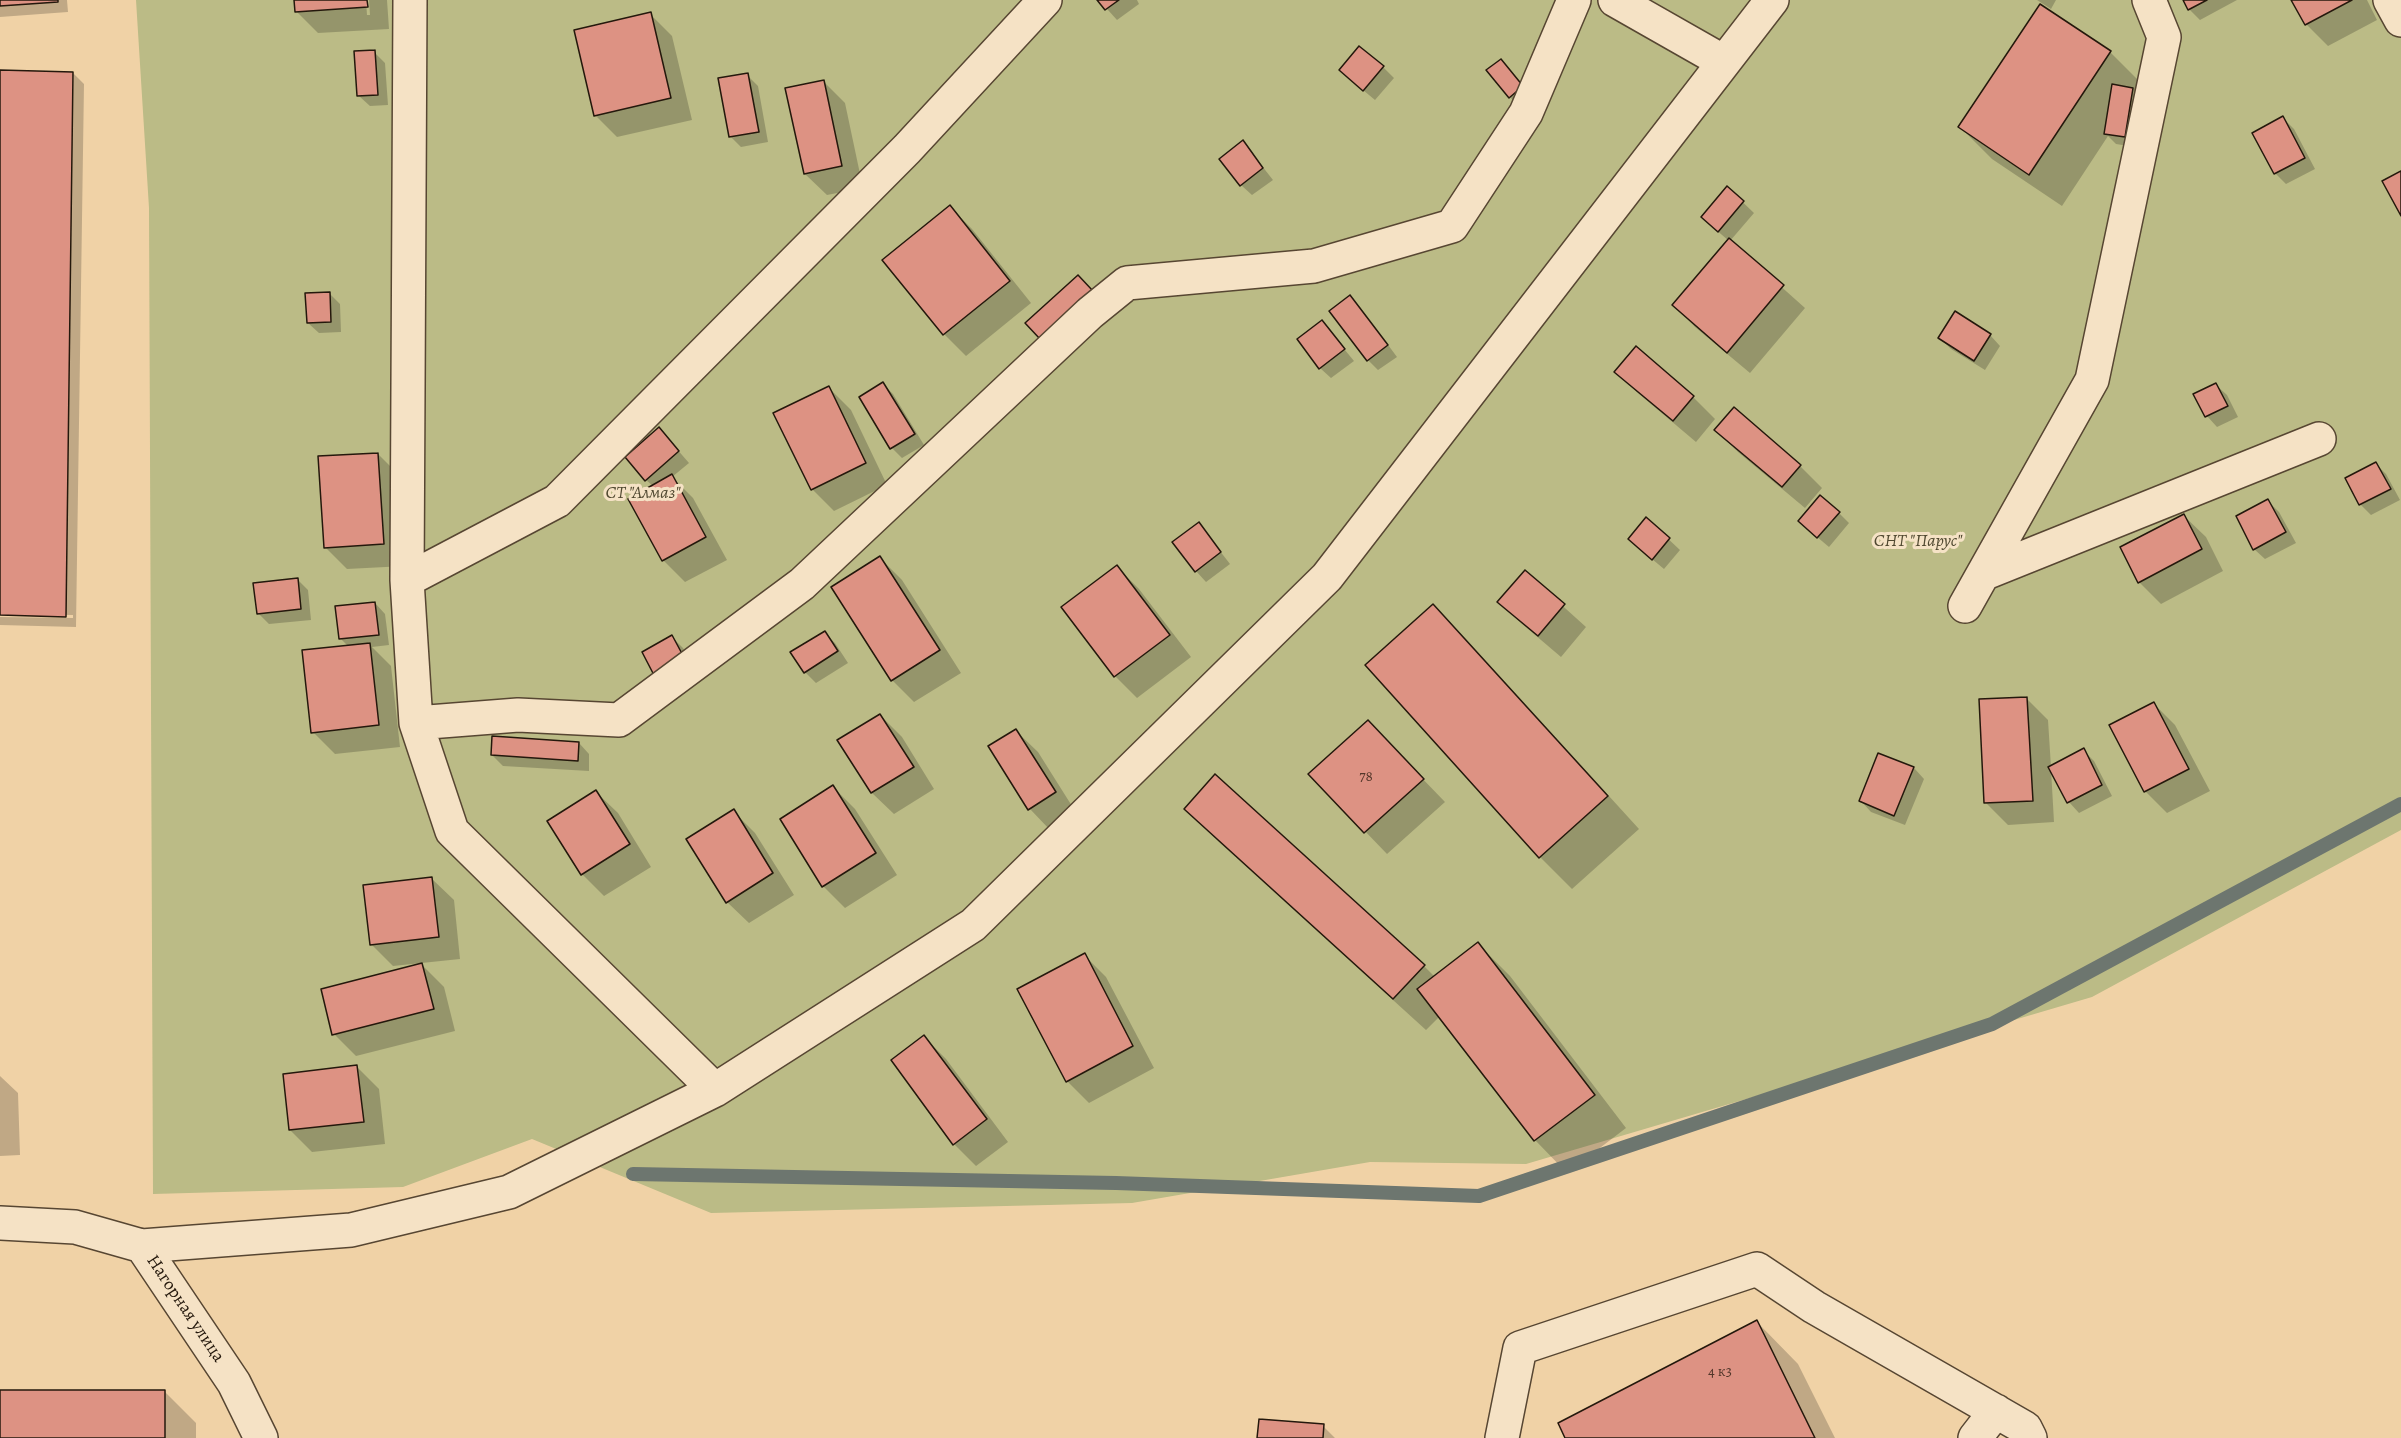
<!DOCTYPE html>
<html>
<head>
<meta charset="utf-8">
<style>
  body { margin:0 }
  canvas { display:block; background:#f0d2a6 }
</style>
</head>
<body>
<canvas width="2401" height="1438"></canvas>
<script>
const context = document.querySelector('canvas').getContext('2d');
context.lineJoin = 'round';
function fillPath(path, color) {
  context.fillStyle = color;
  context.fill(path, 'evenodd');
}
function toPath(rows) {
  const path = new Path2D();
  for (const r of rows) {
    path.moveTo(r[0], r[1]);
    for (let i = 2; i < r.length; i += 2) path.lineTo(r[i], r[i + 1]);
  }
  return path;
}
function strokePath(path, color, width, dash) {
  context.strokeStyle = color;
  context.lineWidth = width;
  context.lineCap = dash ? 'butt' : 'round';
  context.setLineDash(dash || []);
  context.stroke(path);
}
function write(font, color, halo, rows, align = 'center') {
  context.font = font + ' Alegreya,serif';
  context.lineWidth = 6;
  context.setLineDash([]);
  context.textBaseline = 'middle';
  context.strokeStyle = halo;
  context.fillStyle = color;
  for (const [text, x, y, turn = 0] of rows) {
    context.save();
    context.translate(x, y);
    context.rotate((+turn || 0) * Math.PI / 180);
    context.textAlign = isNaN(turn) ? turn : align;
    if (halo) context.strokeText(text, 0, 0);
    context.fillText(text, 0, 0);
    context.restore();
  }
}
const green = toPath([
  [136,0,2401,0,2401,830,2092,997,1526,1164,1370,1162,1132,1203,711,1213,532,1139,403,1187,153,1194,149,208]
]);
const shadow = toPath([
  [0,0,67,0,68,12,0,17],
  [296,0,366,0,367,15,370,15,369,0,387,0,389,29,318,33,296,11],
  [1099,0,1137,0,1139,4,1117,20],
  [2037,0,2056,0,2051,9],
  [2185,0,2237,0,2200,20,2189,9],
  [2293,0,2367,0,2377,20,2328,46,2306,24],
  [650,14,672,36,692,120,617,137,595,115],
  [374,52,385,63,388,105,370,106,359,96],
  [2110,52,2142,84,2135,147,2116,144,2108,136,2062,206,1992,159,1960,127],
  [1501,61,1533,97,1520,108,1510,97],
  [1383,67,1394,78,1375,100,1351,80],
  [0,72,73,73,84,84,76,627,0,625,0,617,73,618,73,615,0,614],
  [747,75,758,86,768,142,741,147,730,136],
  [823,81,845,103,863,188,827,195,805,174],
  [2283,118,2294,129,2315,169,2286,184,2275,173],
  [1243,142,1273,180,1252,195,1241,185],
  [1728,188,1754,213,1730,241,1805,308,1750,373,1695,327,1674,305,1729,241,1714,228],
  [950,207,972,229,1031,303,966,356,944,334,884,260],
  [329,293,340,304,341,332,319,333,308,323],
  [1350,297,1360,307,1397,357,1378,370,1368,360],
  [1322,322,1354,361,1331,378,1320,368],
  [1990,335,2000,346,1985,370,1951,349,1940,338],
  [1616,372,1693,397,1715,419,1696,442,1638,393],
  [883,384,893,394,924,445,902,458,892,448],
  [2216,385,2227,395,2238,417,2217,427,2207,416,2195,395],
  [829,388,851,410,887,485,834,511,812,489],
  [1716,430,1800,466,1822,488,1805,508,1738,452],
  [669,440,689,463,672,477,693,498,727,560,685,582,663,560,630,499,653,486,646,480],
  [378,454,400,476,405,566,347,569,325,547],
  [2376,464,2386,474,2400,500,2371,515,2360,504],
  [2268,501,2279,512,2296,543,2265,559,2254,549],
  [1839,513,1849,523,1829,547,1810,531],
  [2184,516,2206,537,2223,571,2161,604,2139,582],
  [1647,519,1680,550,1664,569,1640,549],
  [1199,524,1230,564,1206,582,1196,571],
  [880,558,902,580,961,673,914,702,892,680],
  [1117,567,1139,589,1191,657,1137,698,1115,676],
  [1525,572,1586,627,1561,657,1521,623,1499,602],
  [297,579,308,590,311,620,269,624,258,613],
  [375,603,385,614,389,645,372,647,391,666,400,747,335,754,313,732,349,647,340,638],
  [1433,606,1465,638,1639,829,1572,889,1540,857,1368,665],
  [824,633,835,643,848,663,816,683,805,672],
  [672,637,683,648,697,674,668,689],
  [2026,698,2048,720,2051,767,2083,750,2094,761,2112,796,2079,813,2069,802,2051,769,2054,822,2008,825,1986,803],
  [2153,703,2175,725,2210,791,2167,813,2145,791,2111,725],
  [880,715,902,737,934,789,894,814,872,793,839,741],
  [1016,731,1038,752,1077,814,1051,831,1030,809],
  [579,743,589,754,589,771,503,766,492,755],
  [1389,744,1445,802,1387,854,1310,774],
  [1879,754,1914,768,1924,779,1905,825,1871,812,1861,801],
  [833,787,855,809,897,875,845,908,823,886],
  [596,792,618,813,651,867,604,896,582,874,549,822],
  [1186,809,1424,966,1435,977,1478,944,1510,976,1626,1128,1567,1173,1535,1140,1440,1016,1426,1030,1218,841],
  [733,811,755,833,794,895,749,923,727,902],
  [432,879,454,900,460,959,393,966,371,944],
  [1084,955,1106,977,1154,1068,1089,1103,1067,1081],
  [421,964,444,987,455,1031,356,1056,334,1034],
  [924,1037,946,1059,1008,1142,976,1166,954,1144],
  [357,1067,379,1089,385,1144,312,1152,290,1130],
  [0,1076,18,1093,20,1155,0,1156],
  [1757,1322,1798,1364,1835,1438,1567,1438],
  [0,1391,164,1391,196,1423,196,1438,0,1438],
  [1323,1426,1335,1438,1259,1438]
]);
const stream = toPath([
  [633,1174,1116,1183,1479,1196,1992,1024,2401,804]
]);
const building = toPath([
  [0,0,58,0,58,2,0,6,0,0],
  [294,0,367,0,368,7,295,12,294,0],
  [1097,0,1119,0,1105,10,1097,0],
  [2183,0,2207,0,2188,10,2183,0],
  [2291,0,2352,0,2305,25,2291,0],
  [2040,4,2111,51,2029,175,1958,127,2040,4],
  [651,12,671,98,594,116,574,30,651,12],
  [1359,46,1384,66,1363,91,1339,70,1359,46],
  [375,50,378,95,357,96,354,51,375,50],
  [1501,59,1523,86,1509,98,1486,70,1501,59],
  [0,70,73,72,66,617,0,615,0,70],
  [748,73,759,132,729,137,718,78,748,73],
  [824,80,842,166,804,174,785,88,824,80],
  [2112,84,2133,88,2125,137,2104,134,2112,84],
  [2283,116,2305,158,2274,174,2252,133,2283,116],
  [1243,140,1263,168,1240,186,1219,159,1243,140],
  [2401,171,2401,216,2382,181,2401,171],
  [1727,186,1744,201,1718,232,1701,217,1727,186],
  [950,205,1010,281,943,335,882,260,950,205],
  [1729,238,1784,285,1727,353,1672,305,1729,238],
  [1078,275,1093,291,1040,339,1025,323,1078,275],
  [330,292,331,322,307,323,305,293,330,292],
  [1350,295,1388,345,1367,361,1329,311,1350,295],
  [1955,311,1991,334,1974,361,1938,338,1955,311],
  [1322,320,1345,349,1319,369,1297,339,1322,320],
  [1636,346,1694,396,1673,421,1614,372,1636,346],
  [883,382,915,434,890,449,859,397,883,382],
  [2216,383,2228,406,2205,417,2193,394,2216,383],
  [829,386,866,463,811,490,773,413,829,386],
  [1734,407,1801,465,1782,487,1714,430,1734,407],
  [659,427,679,451,645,481,625,457,659,427],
  [378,453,384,544,324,548,318,456,378,453],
  [2376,462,2391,489,2359,505,2345,478,2376,462],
  [672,474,706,537,662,561,628,499,672,474],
  [1820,495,1840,512,1817,538,1798,521,1820,495],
  [2268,499,2286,532,2253,550,2236,516,2268,499],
  [2184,514,2202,549,2138,583,2120,547,2184,514],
  [1646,517,1670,538,1652,560,1628,539,1646,517],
  [1199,522,1221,552,1195,572,1172,542,1199,522],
  [880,556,940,650,891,681,831,587,880,556],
  [1117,565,1170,635,1114,677,1061,607,1117,565],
  [1525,570,1565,604,1538,636,1497,602,1525,570],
  [298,578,301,609,257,614,253,583,298,578],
  [375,602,379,635,339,639,335,606,375,602],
  [1433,604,1608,796,1539,858,1365,665,1433,604],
  [825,631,838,651,804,673,790,652,825,631],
  [672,635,687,663,656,679,642,652,672,635],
  [370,643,379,725,311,733,302,650,370,643],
  [2027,697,2033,801,1984,803,1979,699,2027,697],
  [2154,702,2189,769,2144,792,2109,725,2154,702],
  [880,714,914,767,871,793,837,740,880,714],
  [1368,720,1424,779,1364,833,1308,774,1368,720],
  [1016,729,1056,792,1028,810,988,746,1016,729],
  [492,736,579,742,578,761,491,755,492,736],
  [2084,748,2102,785,2067,803,2048,767,2084,748],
  [1878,753,1914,767,1894,816,1859,801,1878,753],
  [1215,774,1425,965,1393,999,1184,809,1215,774],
  [833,785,876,853,822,887,780,819,833,785],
  [596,790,630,844,581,875,547,821,596,790],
  [734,809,773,873,726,903,686,839,734,809],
  [432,877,439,937,370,945,363,885,432,877],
  [1478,942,1595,1095,1534,1141,1417,989,1478,942],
  [1085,953,1133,1046,1066,1082,1017,989,1085,953],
  [422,963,434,1009,332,1035,321,989,422,963],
  [924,1035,987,1119,953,1145,891,1060,924,1035],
  [357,1065,364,1122,289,1130,283,1074,357,1065],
  [1757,1320,1815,1438,1565,1438,1558,1423,1757,1320],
  [0,1390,165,1390,165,1438,0,1438,0,1390],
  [1259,1419,1324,1424,1323,1438,1257,1438,1259,1419]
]);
const minor = toPath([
  [410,0,407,580,416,723,452,831,715,1090],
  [1615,0,1724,62],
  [2390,0,2401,20],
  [1983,574,2319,439],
  [407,580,557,501,907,149,1045,0],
  [1965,606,2092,380,2164,37,2149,0],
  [416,723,518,715,619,720,802,584,1090,313,1127,283,1314,266,1452,226,1526,113,1574,0],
  [0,1223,75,1227,142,1246,351,1230,509,1192,715,1090,973,925,1327,577,1772,0],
  [142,1246,234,1383,261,1438],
  [1502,1438,1520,1348,1757,1269,1814,1307,2025,1428,2030,1438],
  [1975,1438,1996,1411]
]);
const numberNames = [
  ["78",1366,777],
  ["4 к3",1720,1372]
];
const parkNames = [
  ["СТ \"Алмаз\"",643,494],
  ["СНТ \"Парус\"",1918,542]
];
const streetNames = [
  ["Нагорная улица",185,1309,56]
];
fillPath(green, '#bbbb86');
fillPath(shadow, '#0003');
strokePath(stream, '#6d766f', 14);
fillPath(building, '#dd9283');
strokePath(building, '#24180c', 1.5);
strokePath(minor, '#574632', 36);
strokePath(minor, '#f5e2c5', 33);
write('15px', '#52362a', null, numberNames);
write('italic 18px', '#514931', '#f5e2c5', parkNames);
write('18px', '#24180c', '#f5e2c5', streetNames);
</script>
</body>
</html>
